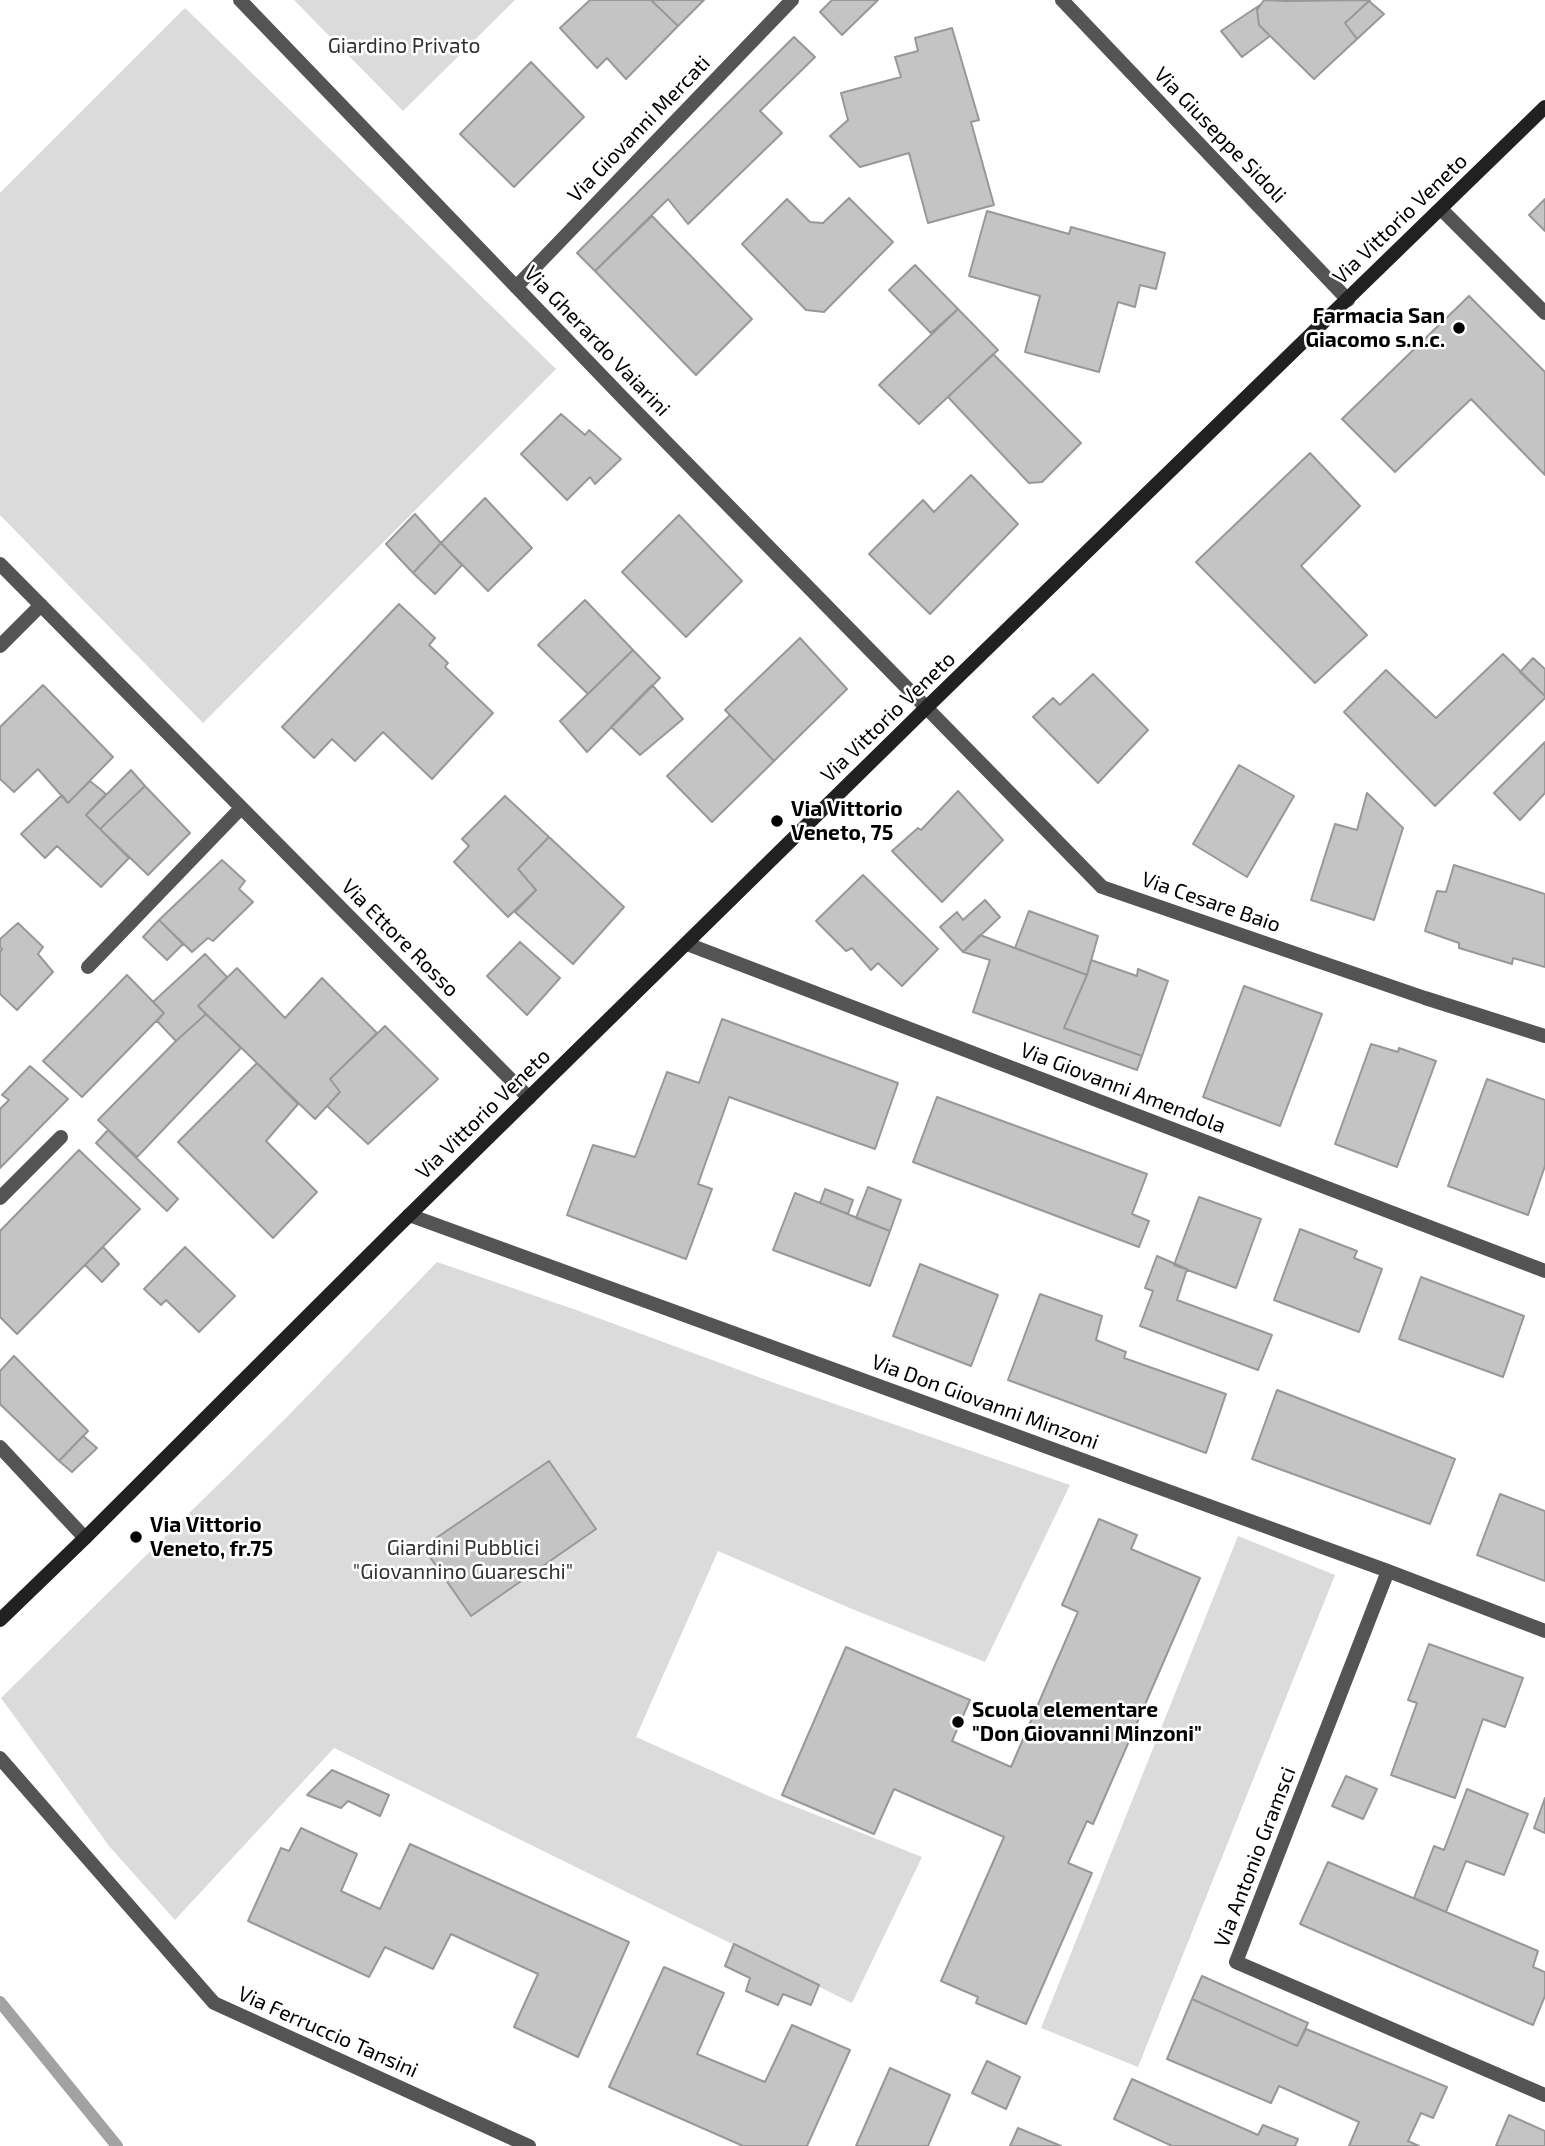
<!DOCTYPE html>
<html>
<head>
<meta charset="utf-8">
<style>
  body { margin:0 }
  canvas { display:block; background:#fff }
</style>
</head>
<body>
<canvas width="1545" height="2146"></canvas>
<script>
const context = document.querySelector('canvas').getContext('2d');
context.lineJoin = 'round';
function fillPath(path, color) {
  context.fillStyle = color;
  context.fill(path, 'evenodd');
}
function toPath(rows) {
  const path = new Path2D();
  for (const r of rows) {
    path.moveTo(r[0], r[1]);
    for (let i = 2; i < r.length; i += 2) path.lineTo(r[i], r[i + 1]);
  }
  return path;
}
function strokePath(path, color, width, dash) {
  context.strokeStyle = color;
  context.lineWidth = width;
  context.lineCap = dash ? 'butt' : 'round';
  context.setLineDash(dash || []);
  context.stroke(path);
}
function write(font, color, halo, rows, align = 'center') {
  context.font = font + ' "Exo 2",sans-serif';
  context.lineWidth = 5;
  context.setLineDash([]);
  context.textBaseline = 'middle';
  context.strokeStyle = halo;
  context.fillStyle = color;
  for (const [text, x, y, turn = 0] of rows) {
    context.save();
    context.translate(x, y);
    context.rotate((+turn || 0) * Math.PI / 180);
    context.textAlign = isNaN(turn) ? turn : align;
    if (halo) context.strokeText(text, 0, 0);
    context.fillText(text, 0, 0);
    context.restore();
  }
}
const green = toPath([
  [294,0,515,0,403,111],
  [185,8,556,369,203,723,0,515,0,193],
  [437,1262,579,1311,780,1385,1070,1485,985,1662,852,1609,718,1551,636,1737,771,1797,922,1857,852,2003,334,1748,175,1920,109,1846,1,1698,286,1418],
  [1238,1536,1335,1575,1138,2067,1041,2028]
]);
const stream = toPath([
  [0,2002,117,2146]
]);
const building = toPath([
  [590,0,651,0,678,26,626,79,607,58,597,68,560,28,590,0],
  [651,0,704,0,678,26,651,0],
  [832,0,878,0,842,35,820,12,832,0],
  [1264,0,1287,1,1370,0,1345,23,1357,39,1314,79,1259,25,1257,10,1264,0],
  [1369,1,1384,14,1357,39,1345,23,1369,1],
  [1260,5,1257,10,1259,25,1270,36,1242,57,1221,31,1260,5],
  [952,28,979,120,971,122,994,205,928,223,909,153,860,167,830,136,848,120,841,93,901,77,895,57,918,51,915,38,952,28],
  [794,37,815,57,760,111,782,133,688,224,668,199,595,271,577,253,794,37],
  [531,62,584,117,514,187,460,134,531,62],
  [849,198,893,242,824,312,806,310,742,244,787,199,810,222,823,223,849,198],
  [1545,199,1545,231,1529,215,1545,199],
  [987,211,1069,234,1071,227,1165,253,1156,289,1140,285,1135,307,1118,302,1099,372,1025,352,1040,296,969,276,987,211],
  [652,216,752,319,696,375,595,271,652,216],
  [915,265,958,309,931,333,889,290,915,265],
  [1469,296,1545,372,1545,475,1471,399,1395,472,1342,419,1469,296],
  [958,309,998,350,919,424,879,385,958,309],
  [993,354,1081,443,1042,482,1029,483,948,397,993,354],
  [561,414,585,435,589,430,621,459,595,484,590,477,567,500,521,454,561,414],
  [1310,453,1360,506,1301,566,1367,635,1315,683,1196,562,1310,453],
  [971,475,1018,524,930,614,869,554,923,500,934,512,971,475],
  [485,498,532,548,488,591,441,543,485,498],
  [415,514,441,543,413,573,386,544,415,514],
  [679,515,742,581,686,637,622,572,679,515],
  [441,543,462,565,435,594,413,573,441,543],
  [585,600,633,650,588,694,538,645,585,600],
  [399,604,435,638,429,645,448,663,445,667,493,713,432,779,383,732,355,761,332,739,314,758,282,727,399,604],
  [800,638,847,689,774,761,725,710,800,638],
  [633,650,660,678,587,752,560,721,633,650],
  [1503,654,1545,696,1545,698,1435,806,1344,712,1386,670,1436,718,1503,654],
  [1533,658,1545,669,1545,696,1520,672,1533,658],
  [1093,674,1148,730,1098,783,1033,717,1053,698,1060,705,1093,674],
  [43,685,113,757,68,803,38,769,14,792,0,779,0,727,43,685],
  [652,685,683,719,640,755,611,727,652,685],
  [730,715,774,761,712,822,667,776,730,715],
  [1545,742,1545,793,1520,820,1494,793,1545,742],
  [1239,765,1294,796,1247,877,1193,844,1239,765],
  [131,770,145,786,100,829,86,815,131,770],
  [90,781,106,794,86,815,129,858,101,887,57,846,45,858,21,834,62,795,68,803,90,781],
  [145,786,190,833,148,875,100,829,145,786],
  [958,791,1003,840,942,902,892,851,918,828,921,830,958,791],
  [1367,793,1403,828,1374,920,1311,900,1335,824,1357,830,1367,793],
  [505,796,549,837,518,869,536,890,508,917,454,862,469,846,462,839,505,796],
  [549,837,624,907,573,964,515,912,536,890,518,869,549,837],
  [222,860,245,881,239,889,253,902,213,941,208,938,192,952,159,920,222,860],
  [1454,865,1545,894,1545,967,1513,958,1512,964,1459,948,1459,943,1425,931,1437,891,1446,892,1454,865],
  [863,875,938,949,902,986,878,963,871,970,852,948,846,951,816,921,863,875],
  [985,900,1000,917,963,952,940,927,957,912,963,920,985,900],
  [1029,911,1098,936,1087,975,1015,948,1029,911],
  [159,920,183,944,167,960,143,937,159,920],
  [18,923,43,947,38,954,53,972,17,1010,0,994,0,952,2,949,0,947,0,939,18,923],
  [980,935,1087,975,1064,1028,1142,1056,1137,1070,973,1012,990,960,963,952,980,935],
  [520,942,560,978,527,1015,487,976,520,942],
  [205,954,227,977,198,1006,206,1014,176,1041,157,1021,164,1013,153,1002,205,954],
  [1091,960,1137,976,1138,969,1168,981,1142,1056,1064,1028,1087,975,1091,960],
  [237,968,285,1018,322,978,377,1033,330,1079,340,1092,315,1119,198,1006,237,968],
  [127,975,164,1013,82,1097,43,1061,127,975],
  [1244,986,1322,1014,1280,1126,1203,1097,1244,986],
  [206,1014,241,1048,137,1157,98,1120,176,1041,206,1014],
  [722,1019,898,1083,875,1149,729,1097,698,1184,712,1189,686,1259,567,1215,593,1145,635,1157,667,1072,699,1083,722,1019],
  [385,1026,438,1079,368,1144,327,1106,340,1092,330,1079,385,1026],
  [1371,1044,1398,1052,1399,1048,1436,1061,1397,1167,1335,1144,1371,1044],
  [257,1063,298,1104,266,1141,317,1192,273,1238,178,1142,257,1063],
  [30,1066,68,1099,0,1168,0,1109,9,1100,2,1095,30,1066],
  [1487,1079,1545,1100,1545,1166,1528,1215,1448,1186,1487,1079],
  [937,1097,1147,1174,1132,1214,1149,1221,1139,1247,913,1162,937,1097],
  [108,1130,178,1199,167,1211,96,1143,108,1130],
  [79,1150,140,1209,17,1334,0,1317,0,1231,79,1150],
  [868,1187,901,1200,890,1231,856,1218,868,1187],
  [825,1189,853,1200,848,1214,820,1203,825,1189],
  [795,1193,890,1231,870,1286,773,1250,795,1193],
  [1199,1197,1261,1219,1236,1288,1174,1265,1199,1197],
  [1300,1229,1357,1251,1354,1258,1382,1269,1359,1332,1274,1300,1300,1229],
  [103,1247,119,1264,102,1282,85,1265,103,1247],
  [185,1247,235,1296,199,1332,166,1300,161,1305,144,1289,185,1247],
  [1157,1256,1187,1269,1177,1300,1272,1335,1258,1370,1140,1326,1153,1291,1145,1288,1157,1256],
  [920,1264,998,1295,971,1366,893,1336,920,1264],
  [1421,1277,1524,1316,1503,1377,1399,1339,1421,1277],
  [1040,1294,1102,1316,1096,1340,1126,1352,1124,1358,1226,1394,1206,1453,1008,1380,1040,1294],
  [14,1356,88,1431,59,1461,0,1404,0,1371,14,1356],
  [1277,1390,1455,1459,1430,1524,1252,1459,1277,1390],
  [83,1436,97,1448,72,1472,59,1461,83,1436],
  [549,1461,596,1529,471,1616,423,1547,549,1461],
  [1500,1494,1545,1511,1545,1581,1477,1555,1500,1494],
  [1099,1519,1137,1535,1131,1549,1200,1578,1093,1824,1087,1821,1068,1863,1092,1873,1026,2024,976,2003,978,1997,941,1981,1004,1837,894,1789,874,1834,782,1795,846,1647,970,1700,952,1741,1011,1767,1078,1612,1062,1605,1099,1519],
  [1429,1644,1523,1678,1505,1727,1483,1719,1455,1798,1391,1775,1417,1703,1408,1700,1429,1644],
  [332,1770,389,1795,380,1816,348,1801,341,1808,307,1795,332,1770],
  [1346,1776,1377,1789,1363,1819,1332,1806,1346,1776],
  [1467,1789,1528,1814,1504,1875,1466,1861,1446,1912,1414,1898,1434,1846,1444,1850,1467,1789],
  [1545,1798,1545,1833,1534,1828,1545,1798],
  [301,1828,357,1854,341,1891,380,1909,410,1844,629,1942,578,2057,514,2027,538,1974,451,1934,433,1969,385,1947,369,1977,248,1921,281,1848,289,1851,301,1828],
  [1328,1862,1538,1951,1533,1967,1545,1972,1545,1996,1533,2025,1300,1924,1328,1862],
  [734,1944,819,1985,811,2005,783,1994,778,2005,746,1991,750,1978,725,1966,734,1944],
  [664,1967,724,1993,697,2054,765,2082,792,2025,850,2050,807,2146,743,2146,609,2087,664,1967],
  [1202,1976,1308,2023,1297,2046,1192,1999,1202,1976],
  [1192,1999,1297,2046,1306,2029,1447,2087,1433,2118,1421,2113,1408,2141,1419,2146,1349,2146,1359,2122,1279,2086,1271,2103,1167,2059,1192,1999],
  [987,2061,1020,2077,1006,2109,972,2093,987,2061],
  [890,2068,950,2095,928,2146,856,2146,890,2068],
  [1132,2079,1258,2135,1263,2125,1298,2139,1295,2146,1172,2146,1114,2119,1132,2079],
  [1509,2115,1545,2131,1545,2146,1496,2146,1509,2115],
  [1018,2128,1061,2146,1010,2146,1018,2128]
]);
const street = toPath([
  [240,0,624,399,1102,887,1425,998,1545,1036],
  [1062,0,1348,300],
  [1441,209,1545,313],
  [516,287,792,0],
  [0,564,529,1098],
  [0,646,41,605],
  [687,944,1545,1271],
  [88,967,241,808],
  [0,1198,61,1137],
  [409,1215,1388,1571,1545,1631],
  [0,1447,85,1538],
  [1388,1571,1236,1962,1545,2095],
  [0,1758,214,2003,529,2146]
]);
const secondary = toPath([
  [0,1620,85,1538,392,1232,927,707,1545,107]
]);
const markers = [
  [1459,328,7,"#000"],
  [777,821,7,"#000"],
  [136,1537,7,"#000"],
  [958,1722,7,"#000"]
];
const parkNames = [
  ["Giardino Privato",404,46],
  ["Giardini Pubblici",463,1548],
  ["\"Giovannino Guareschi\"",463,1572]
];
const streetNames = [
  ["Via Giovanni Mercati",639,129,-46],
  ["Via Giuseppe Sidoli",1220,135,46],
  ["Via Vittorio Veneto",1400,219,-44],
  ["Via Gherardo Vaiarini",597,341,46],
  ["Via Vittorio Veneto",888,717,-44],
  ["Via Cesare Baio",1211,902,19],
  ["Via Ettore Rosso",400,938,45],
  ["Via Giovanni Amendola",1123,1088,21],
  ["Via Vittorio Veneto",483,1114,-44],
  ["Via Don Giovanni Minzoni",985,1402,20],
  ["Via Antonio Gramsci",1255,1857,-69],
  ["Via Ferruccio Tansini",328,2032,24]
];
const poiNames = [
  ["Farmacia San",1445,316,"right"],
  ["Giacomo s.n.c.",1445,340,"right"],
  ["Via Vittorio",791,809],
  ["Veneto, 75",791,833],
  ["Via Vittorio",150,1525],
  ["Veneto, fr.75",150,1549],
  ["Scuola elementare",972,1710],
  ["\"Don Giovanni Minzoni\"",972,1734]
];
fillPath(green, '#dbdbdb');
strokePath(stream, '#a2a2a2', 12);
fillPath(building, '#c4c4c4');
strokePath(building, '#989898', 2);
strokePath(street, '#545454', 14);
strokePath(secondary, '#212121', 14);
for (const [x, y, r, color] of markers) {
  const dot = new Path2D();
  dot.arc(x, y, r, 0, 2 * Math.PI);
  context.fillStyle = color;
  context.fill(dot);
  strokePath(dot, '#fff', 2.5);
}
write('21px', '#323232', '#fff', parkNames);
write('21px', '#000', '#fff', streetNames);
write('bold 21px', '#000', '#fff', poiNames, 'left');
</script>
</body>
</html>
